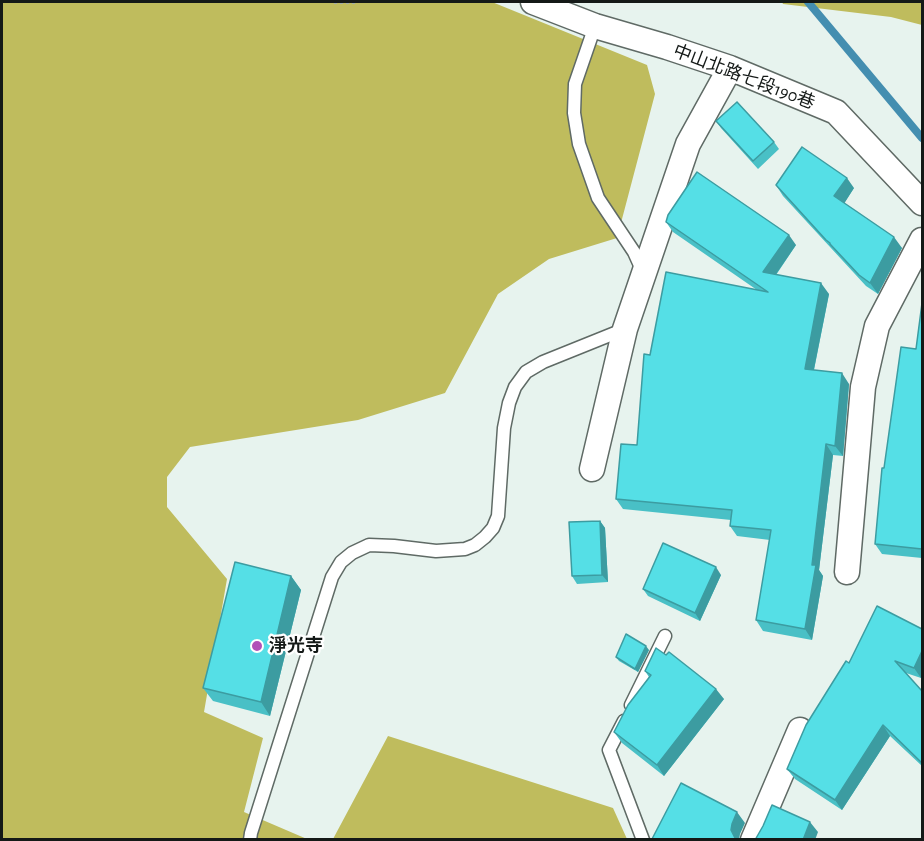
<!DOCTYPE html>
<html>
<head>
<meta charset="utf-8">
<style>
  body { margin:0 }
  #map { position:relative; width:924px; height:841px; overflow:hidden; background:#e7f3ee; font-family:"Alegreya Sans",sans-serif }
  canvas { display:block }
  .frame { position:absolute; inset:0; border:3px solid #141917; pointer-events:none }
</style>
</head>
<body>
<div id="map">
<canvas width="924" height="841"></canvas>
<div class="frame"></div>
</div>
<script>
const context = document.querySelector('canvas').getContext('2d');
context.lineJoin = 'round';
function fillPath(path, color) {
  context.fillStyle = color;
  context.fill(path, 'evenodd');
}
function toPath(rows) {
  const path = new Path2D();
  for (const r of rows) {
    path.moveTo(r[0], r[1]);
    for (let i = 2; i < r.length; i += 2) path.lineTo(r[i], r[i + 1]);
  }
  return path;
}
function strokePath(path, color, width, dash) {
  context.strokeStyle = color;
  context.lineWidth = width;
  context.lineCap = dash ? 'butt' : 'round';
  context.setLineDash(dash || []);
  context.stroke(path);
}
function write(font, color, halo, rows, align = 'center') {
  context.font = font + ' "Alegreya Sans","Noto Sans TC",sans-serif';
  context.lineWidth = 4.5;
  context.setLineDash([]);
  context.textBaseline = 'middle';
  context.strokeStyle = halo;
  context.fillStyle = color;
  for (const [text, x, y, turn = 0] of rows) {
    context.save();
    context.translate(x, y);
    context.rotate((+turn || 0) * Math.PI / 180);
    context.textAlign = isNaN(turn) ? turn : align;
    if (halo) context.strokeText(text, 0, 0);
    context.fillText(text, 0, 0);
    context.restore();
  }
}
const forest = toPath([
  [2,2,492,2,647,65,655,94,617,238,549,259,498,294,445,393,358,420,190,447,167,477,167,507,227,579,204,712,263,738,244,812,307,839,2,840],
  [782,2,922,2,922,25,891,17,783,4],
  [388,736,613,808,627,839,333,839]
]);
const stream = toPath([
  [808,2,922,138]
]);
const path = toPath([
  [334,2,358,2]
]);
const service = toPath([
  [595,26,575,84,574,113,579,144,598,198,634,252,643,272],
  [631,705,665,636],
  [624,721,609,750,643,840],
  [250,840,251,833,332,577,341,562,352,553,369,545,394,546,436,551,465,549,475,545,485,537,493,528,498,516,504,428,509,403,515,387,526,372,543,362,625,329]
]);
const minor = toPath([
  [533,2,595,26,667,47,730,68,836,112,922,203],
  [592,469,625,329,688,144,730,68],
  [847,572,863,387,877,326,922,240],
  [753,840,800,730]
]);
const wall = toPath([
  [716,121,774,142,779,149,758,169,721,128],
  [776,185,854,188,844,203,902,248,878,294,866,286,783,196],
  [666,222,796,245,776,275,829,294,814,370,849,384,843,456,833,455,819,570,823,576,812,640,763,631,756,620,770,540,737,536,730,526,731,520,623,509,616,499,637,445,650,355,757,290,673,232],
  [922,303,922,558,882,554,875,544,884,468,916,349],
  [600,521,605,528,608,582,577,584,572,576],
  [721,575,700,621,648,596,643,589],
  [291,576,301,590,270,716,213,701,203,688],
  [922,629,921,678,906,673,922,691,922,766,890,736,842,810,795,779,787,769,849,663],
  [649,650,638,672,619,661,616,657],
  [645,671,724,699,664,776,622,743,614,732,649,677]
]);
const shadedWall = toPath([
  [847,178,854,188,842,207,834,196],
  [789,235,796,245,770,283,763,272],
  [894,237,902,248,878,294,870,283],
  [821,283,829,294,812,379,805,369],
  [842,373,849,384,843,456,835,446],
  [826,444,833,455,819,570,823,576,812,640,805,629],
  [600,521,605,528,608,582,602,575],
  [716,567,721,575,700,621,695,613],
  [291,576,301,590,270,716,261,702],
  [646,646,649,650,638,672,635,669],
  [922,651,922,676,921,678,914,668],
  [716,689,724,699,664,776,657,765],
  [883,725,890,736,842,810,835,800],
  [737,812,745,823,740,834,739,840,735,840,731,830,732,824],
  [810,822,818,832,815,840,803,840]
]);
const building = toPath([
  [737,102,774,142,753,161,716,121,737,102],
  [802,147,847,178,834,196,894,237,870,283,859,275,830,244,830,243,826,240,776,185,802,147],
  [697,172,789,235,763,272,821,283,805,369,842,373,835,446,826,444,812,565,816,565,805,629,756,620,771,530,730,526,732,510,616,499,621,444,637,445,644,354,650,355,666,272,768,292,666,222,668,215,697,172],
  [922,303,922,549,875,544,882,468,884,468,901,347,916,349,922,303],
  [600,521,602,575,572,576,569,522,600,521],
  [663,543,716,567,695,613,643,589,663,543],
  [235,562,291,576,261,702,203,688,235,562],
  [877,606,922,629,922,651,914,668,895,661,922,691,922,763,883,725,835,800,787,769,806,725,846,661,849,663,877,606],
  [626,634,646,646,635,669,616,657,626,634],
  [656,648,666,655,669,652,716,689,657,765,614,732,628,705,651,675,645,671,656,648],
  [681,783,737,812,732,824,731,830,736,840,652,839,681,783],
  [772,805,810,822,803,840,755,840,763,826,772,805]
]);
const markers = [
  [257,646,6,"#b150b8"]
];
const streetNames = [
  ["中山北路七段190巷",744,77,21]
];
const poiNames = [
  ["淨光寺",269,646]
];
fillPath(forest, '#bfbc5d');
strokePath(stream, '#448eb0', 8);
strokePath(service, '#5f6a65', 15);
strokePath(minor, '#5f6a65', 27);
strokePath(path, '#a2aca8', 4, [3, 3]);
strokePath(service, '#fff', 12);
strokePath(minor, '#fff', 24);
fillPath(wall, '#49c0c6');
fillPath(shadedWall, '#3c9ca1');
fillPath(building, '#55dfe6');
strokePath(building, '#3c9ca1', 1.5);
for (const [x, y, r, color] of markers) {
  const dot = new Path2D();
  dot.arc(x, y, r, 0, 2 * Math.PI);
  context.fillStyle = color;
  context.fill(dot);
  strokePath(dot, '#fff', 2);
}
write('18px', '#141917', '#fff', streetNames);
write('bold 18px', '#141917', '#fff', poiNames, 'left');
</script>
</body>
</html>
